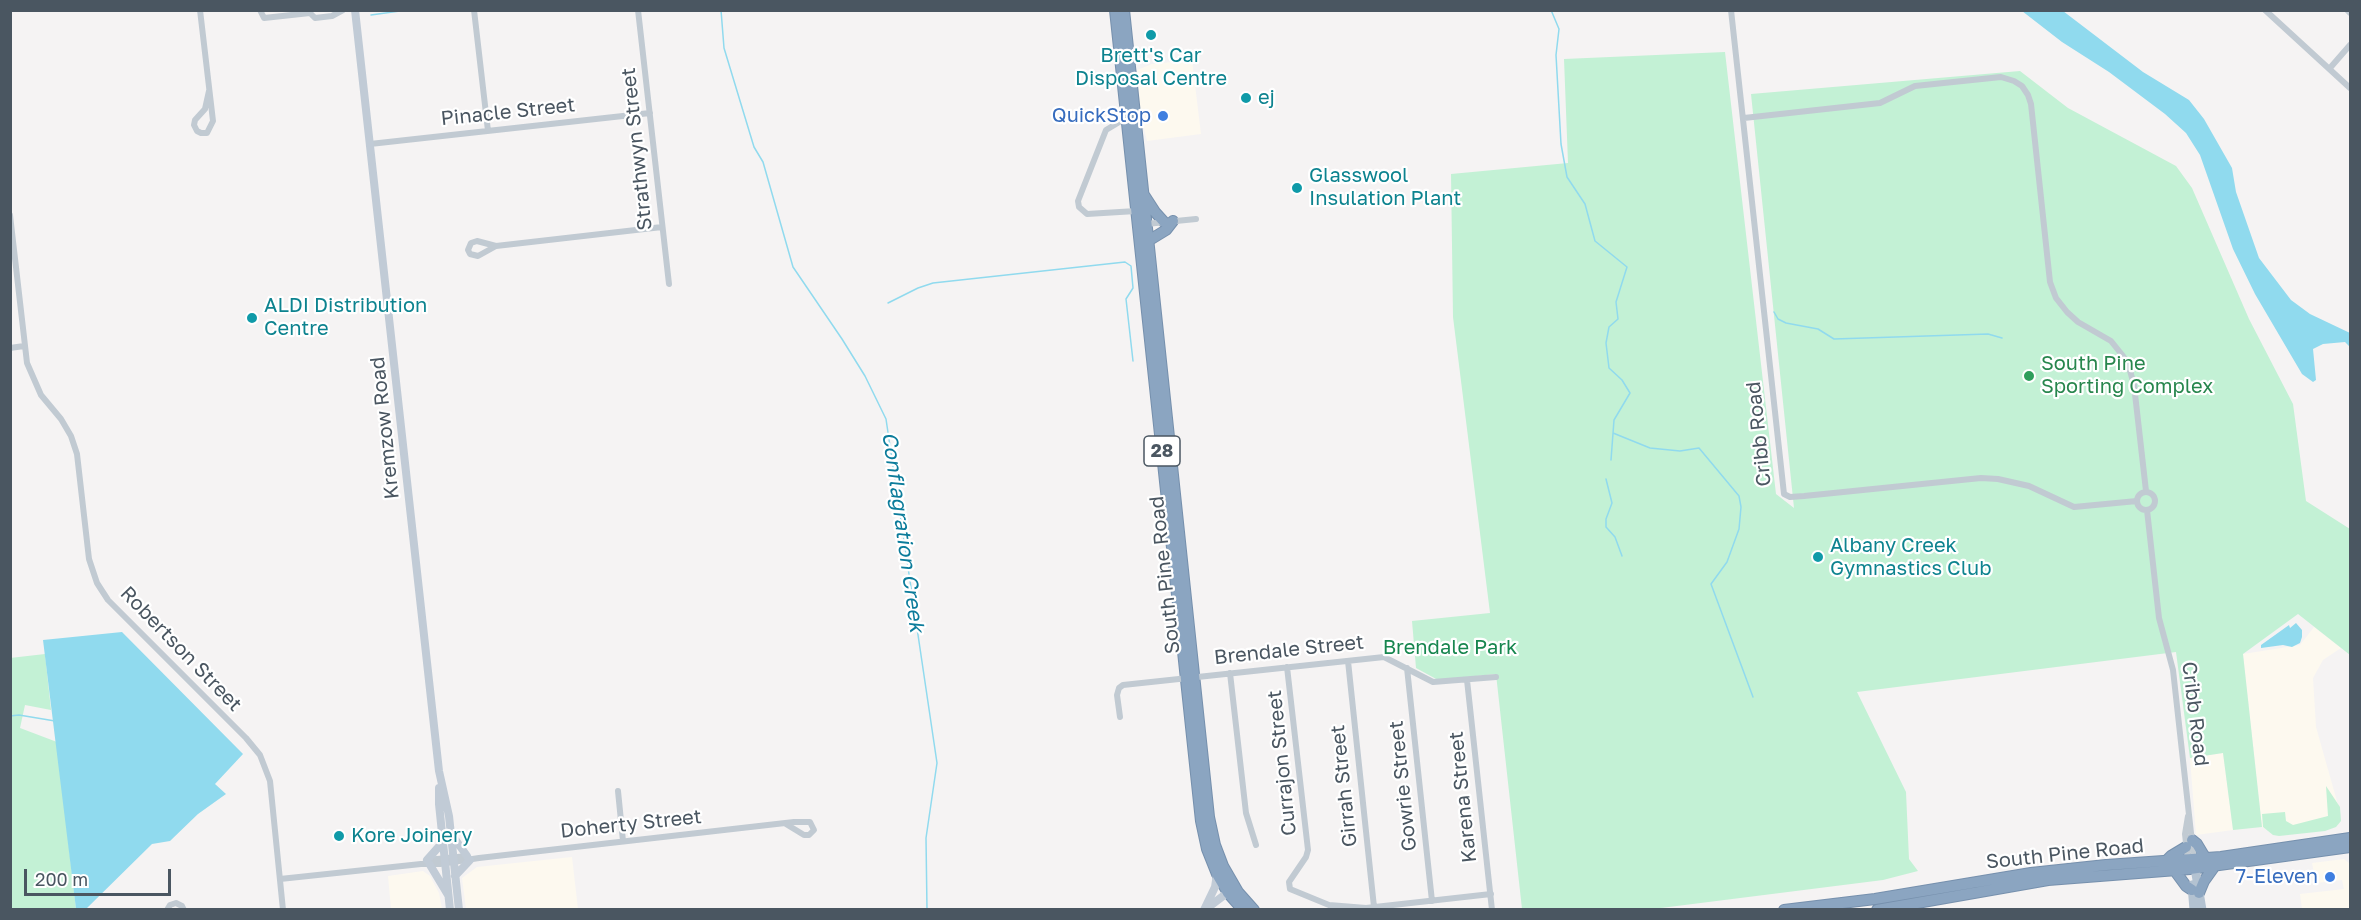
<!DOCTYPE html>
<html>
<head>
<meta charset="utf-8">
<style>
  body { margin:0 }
  #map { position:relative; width:2361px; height:920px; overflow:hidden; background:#f5f3f3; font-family:"Golos Text",sans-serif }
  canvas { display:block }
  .frame { position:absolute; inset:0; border:12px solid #4a5661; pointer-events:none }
  .scale { position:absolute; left:24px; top:869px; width:147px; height:27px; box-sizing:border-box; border:3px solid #4a5661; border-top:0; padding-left:8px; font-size:18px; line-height:21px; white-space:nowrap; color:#4a5661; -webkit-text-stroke:4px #fff; paint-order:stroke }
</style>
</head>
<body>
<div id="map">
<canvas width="2361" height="920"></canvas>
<div class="frame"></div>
<div class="scale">200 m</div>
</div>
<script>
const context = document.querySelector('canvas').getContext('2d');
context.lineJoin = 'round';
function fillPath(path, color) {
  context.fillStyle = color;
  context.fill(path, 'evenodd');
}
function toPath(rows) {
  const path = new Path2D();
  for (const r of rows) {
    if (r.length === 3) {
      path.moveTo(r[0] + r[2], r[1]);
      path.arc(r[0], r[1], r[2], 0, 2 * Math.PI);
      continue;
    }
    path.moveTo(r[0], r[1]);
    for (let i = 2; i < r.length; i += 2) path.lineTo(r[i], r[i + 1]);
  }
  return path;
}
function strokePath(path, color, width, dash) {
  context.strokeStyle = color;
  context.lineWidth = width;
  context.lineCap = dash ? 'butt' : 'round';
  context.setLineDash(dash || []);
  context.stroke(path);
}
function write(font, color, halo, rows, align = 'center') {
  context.font = font + ' "Golos Text",sans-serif';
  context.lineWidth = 4.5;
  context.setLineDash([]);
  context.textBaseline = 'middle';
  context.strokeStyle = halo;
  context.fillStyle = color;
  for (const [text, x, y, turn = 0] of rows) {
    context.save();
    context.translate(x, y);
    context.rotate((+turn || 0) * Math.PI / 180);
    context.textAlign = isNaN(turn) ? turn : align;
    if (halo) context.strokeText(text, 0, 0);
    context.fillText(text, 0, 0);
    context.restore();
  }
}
const commercial = toPath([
  [1192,60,1201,134,1147,141,1141,116,1137,70,1152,64],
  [2314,627,2341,648,2323,660,2313,678,2316,727,2340,812,2276,834,2262,827,2243,654,2300,645],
  [2223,753,2233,830,2196,835,2190,758],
  [572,857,578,909,466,909,462,878,477,867],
  [2344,859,2350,864,2350,909,2302,909,2300,894,2344,889,2342,880,2316,883,2312,863],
  [423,871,430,876,439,893,442,909,391,909,388,876]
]);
const green = toPath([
  [1725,52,1776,494,1794,508,1751,94,2020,71,2068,108,2176,166,2192,188,2249,319,2293,404,2306,501,2350,529,2350,655,2298,614,2243,654,2262,827,2233,830,2223,753,2190,758,2176,652,1857,692,1906,792,1909,859,1918,871,1883,880,1653,909,1522,909,1496,674,1438,680,1416,668,1412,621,1490,613,1453,317,1451,174,1568,163,1564,59],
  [45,654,51,710,25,705,20,728,57,742,76,909,11,909,10,658],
  [2326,786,2340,807,2341,821,2336,827,2325,831,2279,836,2273,835,2263,827,2262,814,2285,812,2286,821,2293,825,2328,816]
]);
const water = toPath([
  [2022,11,2063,11,2143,72,2189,100,2204,119,2232,168,2236,192,2259,258,2291,300,2310,314,2350,333,2350,347,2345,342,2323,344,2313,349,2316,380,2313,382,2302,374,2255,294,2233,249,2200,155,2186,133,2165,114,2109,72,2062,42],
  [2296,623,2302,630,2302,637,2300,643,2292,647,2283,645,2261,648,2261,645,2289,625,2290,628],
  [122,632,243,754,215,784,226,794,198,814,170,841,152,844,86,909,76,909,43,640]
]);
const stream = toPath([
  [721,10,724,48,754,147,763,162,793,267,842,339,865,376,886,419,937,763,926,838,927,910],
  [1551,10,1559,29,1556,55,1561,144,1567,177,1585,204,1595,241,1627,267,1616,302,1618,319,1609,327,1606,343,1609,368,1622,380,1630,393,1614,420,1611,460],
  [371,15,407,10],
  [888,303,918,288,933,283,1125,262,1131,266,1133,288,1126,299,1133,361],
  [1774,312,1778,319,1786,323,1818,329,1834,339,1988,334,2002,338],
  [1613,433,1650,448,1680,451,1699,448,1739,496,1741,507,1739,529,1727,562,1711,584,1753,697],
  [1606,479,1612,503,1606,519,1606,527,1615,537,1622,556],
  [10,716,19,715,55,721]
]);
const street = toPath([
  [200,10,213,121,207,133,201,133,197,131,194,125,195,120,205,109,209,91],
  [260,10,264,18,310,13,315,18,332,16,343,10],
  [474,10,488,131],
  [638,10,669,284],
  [1731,10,1784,494,1790,497,1804,496,1981,478,1998,479,2029,486,2074,507,2137,501],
  [2265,10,2350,88],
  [2347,10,2350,13],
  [2330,68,2350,45],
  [1126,118,1106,130,1078,201,1079,207,1087,214,1136,211],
  [1744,118,1880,103,1915,86,2001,77,2014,81,2022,86,2028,95,2031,104,2050,282,2056,298,2067,312,2078,322,2111,341,2123,356,2129,367,2134,385,2146,491],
  [370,144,650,113],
  [10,215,27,363,41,395,61,419,71,436,77,454,89,559,97,583,108,600,246,738,260,755,270,781,283,910],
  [1146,224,1196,219],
  [496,246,477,241,471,243,468,250,470,254,478,256,496,246,662,227],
  [10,348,24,346],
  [2146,501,9],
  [2147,510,2159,618,2173,670,2194,860],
  [1348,661,1374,907],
  [1287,667,1308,850,1306,857,1289,882,1290,889,1329,905,1366,908,1491,894],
  [1407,668,1432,901],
  [1230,673,1246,813,1256,845],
  [1467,680,1492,910],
  [1120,717,1117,695,1119,688,1123,685,1384,657,1433,682,1496,677],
  [618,791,623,841],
  [427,860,467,856],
  [2188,861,2185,834,2188,816],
  [280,879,421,864,440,864,479,858,794,822,810,822,814,830,809,835,804,835,786,824],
  [167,910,170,905,176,903,182,906,184,910]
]);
const secondary = toPath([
  [355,10,439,771,449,816,459,910],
  [439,788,439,804,450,910],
  [452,835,467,856],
  [427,860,443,842],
  [430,865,448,895],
  [455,876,470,860],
  [1206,909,1231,890],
  [1204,910,1215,887,1217,874]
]);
const primary = toPath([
  [2194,862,2202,910],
  [2192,885,2194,910]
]);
const highway = toPath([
  [1115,10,1201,821,1207,849,1217,874,1228,893,1243,910],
  [1124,10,1209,817,1215,845,1223,866,1238,892,1254,910],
  [1144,195,1155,212,1164,222],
  [1148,241,1166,230,1173,221],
  [2192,840,2197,844,2206,859],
  [2165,862,2171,856,2186,847],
  [2175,871,2186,886,2192,890],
  [2199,893,2204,881,2214,867],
  [1784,910,1875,899,2031,873,2106,865,2221,857,2350,838],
  [1877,910,2048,880,2190,869,2350,847]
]);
const markers = [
  [1151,35,6,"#0f9aa8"],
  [1246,98,6,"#0f9aa8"],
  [1163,116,6,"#3f7fe0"],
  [1297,188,6,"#0f9aa8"],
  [252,318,6,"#0f9aa8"],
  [2029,376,6,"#2e9e5b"],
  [1818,557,6,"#0f9aa8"],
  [339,836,6,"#0f9aa8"],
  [2330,877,6,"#3f7fe0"]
];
const shields = [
  [1162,451,36]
];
const shieldNames = [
  ["28",1162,451]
];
const cultureNames = [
  ["Brett's Car",1151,56,"center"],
  ["Disposal Centre",1151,79,"center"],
  ["ej",1258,98],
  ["Glasswool",1309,176],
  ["Insulation Plant",1309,199],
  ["ALDI Distribution",264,306],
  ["Centre",264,329],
  ["Albany Creek",1830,546],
  ["Gymnastics Club",1830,569],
  ["Kore Joinery",351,836]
];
const streetNames = [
  ["Pinacle Street",508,112,-6],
  ["Strathwyn Street",637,149,-96],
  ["Kremzow Road",385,428,-96],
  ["Cribb Road",1759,434,-96],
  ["South Pine Road",1165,575,-96],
  ["Robertson Street",181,649,46],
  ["Brendale Street",1289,650,-6],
  ["Cribb Road",2195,714,83],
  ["Currajon Street",1282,763,-96],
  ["Girrah Street",1344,786,-96],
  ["Gowrie Street",1403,786,-96],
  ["Karena Street",1463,797,-96],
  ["Doherty Street",631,824,-6],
  ["South Pine Road",2065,854,-6]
];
const shopNames = [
  ["QuickStop",1151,116],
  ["7-Eleven",2318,877]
];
const leisureNames = [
  ["South Pine",2041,364],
  ["Sporting Complex",2041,387]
];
const parkNames = [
  ["Brendale Park",1450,648]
];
const waterNames = [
  ["Conflagration Creek",903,532,82]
];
fillPath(commercial, '#fdf9ef');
fillPath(green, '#c3f1d5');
fillPath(water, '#90daee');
strokePath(stream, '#90daee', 1.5);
strokePath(highway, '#7690ad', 12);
strokePath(street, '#c1cad2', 6);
strokePath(secondary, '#c1cbd6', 8);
strokePath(primary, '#b3c2d1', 9);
strokePath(highway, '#8ba5c1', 10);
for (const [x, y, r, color] of markers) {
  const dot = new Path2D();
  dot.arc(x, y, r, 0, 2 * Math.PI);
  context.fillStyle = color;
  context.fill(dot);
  strokePath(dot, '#fff', 2);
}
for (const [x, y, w] of shields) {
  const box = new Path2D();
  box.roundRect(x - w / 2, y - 15, w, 30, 4.5);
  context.fillStyle = '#fff';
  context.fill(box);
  strokePath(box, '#4a5661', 1.5);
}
write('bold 18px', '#4a5661', null, shieldNames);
write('20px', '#0d838f', '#fff', cultureNames, 'left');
write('20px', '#4a5661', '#fff', streetNames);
write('20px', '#366cbe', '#fff', shopNames, 'right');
write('20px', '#27864d', '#fff', leisureNames, 'left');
write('20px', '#17864f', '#fff', parkNames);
write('italic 21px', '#0c7c9b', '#fff', waterNames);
</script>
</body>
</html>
